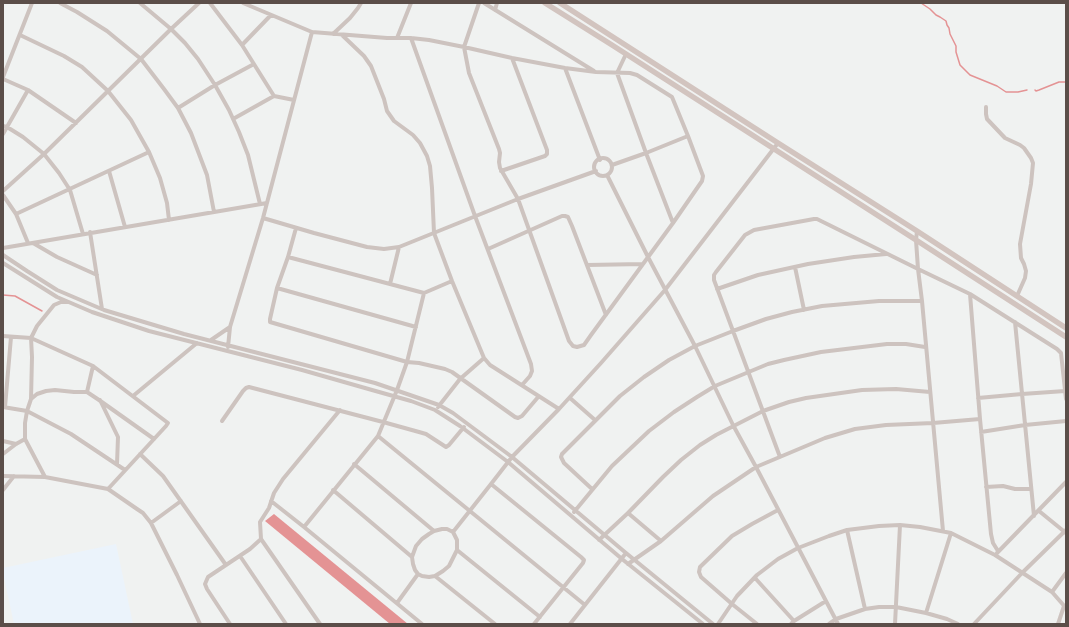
<!DOCTYPE html>
<html>
<head>
<meta charset="utf-8">
<style>
  body { margin:0 }
  #map { position:relative; width:1069px; height:627px; overflow:hidden; background:#f0f2f1; font-family:Poppins,sans-serif }
  canvas { display:block }
  .frame { position:absolute; inset:0; border:4px solid #5b4e49; pointer-events:none }
</style>
</head>
<body>
<div id="map">
<canvas width="1069" height="627"></canvas>
<div class="frame"></div>
</div>
<script>
const context = document.querySelector('canvas').getContext('2d');
context.lineJoin = 'round';
function fillPath(path, color) {
  context.fillStyle = color;
  context.fill(path, 'evenodd');
}
function toPath(rows) {
  const path = new Path2D();
  for (const r of rows) {
    if (r.length === 3) {
      path.moveTo(r[0] + r[2], r[1]);
      path.arc(r[0], r[1], r[2], 0, 2 * Math.PI);
      continue;
    }
    path.moveTo(r[0], r[1]);
    for (let i = 2; i < r.length; i += 2) path.lineTo(r[i], r[i + 1]);
  }
  return path;
}
function strokePath(path, color, width, dash) {
  context.strokeStyle = color;
  context.lineWidth = width;
  context.lineCap = dash ? 'butt' : 'round';
  context.setLineDash(dash || []);
  context.stroke(path);
}
const commercial = toPath([
  [116,544,133,624,14,624,3,573,3,568]
]);
const water = toPath([
  [274,514,408,624,390,624,265,521]
]);
const stream = toPath([
  [921,3,930,9,936,15,940,17,946,21,947,25,949,28,950,34,956,46,956,52,960,65,970,75,997,86,1006,92,1018,92,1027,90],
  [1035,90,1036,91,1039,90,1059,82,1066,82],
  [3,295,15,296,42,311]
]);
const street = toPath([
  [60,3,77,12,107,31,141,59,164,89,178,108,191,133,207,175,214,212],
  [140,3,171,29,185,43,198,59,215,85,229,110,239,132,248,155,260,204],
  [210,3,242,45,274,96],
  [243,3,312,32,387,38,411,38,429,40,464,47,512,58,565,68,596,72,630,73,637,75,672,97,688,136,703,176,702,181,673,223,591,335,584,345,577,347,573,346,569,341,518,199,500,168,499,162,500,153,499,149,469,73,464,47,479,3],
  [484,3,594,71],
  [495,10,497,3],
  [333,34,350,18,358,8,361,3],
  [20,35,64,56,82,67,108,91,131,120,149,152,160,178,167,203,169,220],
  [342,35,364,56,371,66,384,99,387,111,394,121,413,135,420,143,427,156,430,166,432,188,434,233,452,281,484,358,490,365,559,409],
  [397,38,411,3],
  [411,38,475,216,531,364,532,371,530,376,522,385],
  [242,45,271,15],
  [626,54,617,73,646,153,673,223],
  [565,68,600,160],
  [3,77,32,3],
  [3,79,28,90,76,123],
  [986,107,986,114,987,119,1005,138,1020,145,1024,148,1031,158,1033,163,1031,184,1020,244,1021,258,1024,264,1026,271,1025,278,1017,296],
  [178,108,215,85,254,64],
  [233,119,274,96,294,100],
  [3,126,7,127,23,137,44,154,59,173,70,190,83,234],
  [3,134,28,90],
  [603,167,9],
  [612,165,646,153,688,136],
  [109,171,125,227],
  [501,171,545,156,547,154,547,150,512,58],
  [607,175,648,257,695,346,733,425,756,467,838,624],
  [3,191,44,154,171,29,199,3],
  [3,195,16,214,28,243],
  [16,214,149,152],
  [263,218,314,233,367,247,384,249,399,247,518,199,596,171],
  [296,228,288,257,277,288,270,319,270,322,407,362,419,363,445,369,452,372,515,417,518,418,522,416,539,396],
  [917,231,916,240,918,269,922,301,943,531],
  [90,232,102,309],
  [33,243,57,257,97,275],
  [3,248,267,203],
  [488,249,562,216,565,216,568,217,572,226,606,315],
  [3,255,27,271,57,290,104,310,184,334,375,383,439,405,453,413,512,457,626,553,713,624],
  [288,257,424,293,452,281],
  [3,263,57,297,92,312,149,331,302,370,372,390,411,401,435,410,460,426,508,462,622,559,703,624],
  [587,265,643,264],
  [795,267,804,310],
  [390,284,399,247],
  [277,288,416,327],
  [717,289,758,275,808,264,854,257,886,254],
  [970,294,980,419,991,534,993,543,998,551],
  [1015,322,1034,516],
  [3,336,31,338,93,366,168,423,166,426,108,489],
  [211,340,230,327],
  [228,347,230,327,263,218,312,32],
  [87,392,93,366],
  [133,396,197,343],
  [570,398,595,420],
  [978,398,1022,394,1065,391],
  [31,399,37,394,46,391,55,390,74,392,87,392,99,400,154,439],
  [100,400,118,437,117,464],
  [3,407,27,411,71,434,125,470],
  [5,407,11,337],
  [438,407,460,379,484,358],
  [222,421,243,391,246,388,249,387,383,422,419,432,426,434,446,447,449,445,464,427],
  [981,432,1025,425,1066,421],
  [378,436,585,605],
  [3,441,16,444],
  [3,454,16,444,25,439],
  [140,454,163,476,226,565],
  [780,457,714,280,714,275,716,272,745,235,754,230,814,219,817,219,918,269,970,294,1057,349,1061,353,1066,399],
  [354,464,434,531],
  [3,476,45,477,108,489,137,509,143,513,151,523,177,575,200,624],
  [45,477,25,439,25,423,27,411,31,399,32,357,31,338,37,326,54,305,61,302,68,302],
  [491,484,581,557,584,560,583,563,534,624],
  [986,487,1003,486,1015,489,1031,489],
  [592,489,564,463,561,457,562,454,620,396,644,377,669,360,695,346,733,331,766,319,792,312,822,306,879,301,922,301],
  [3,490,14,476],
  [333,490,412,557],
  [271,501,304,527,422,624],
  [1039,511,1066,533],
  [574,512,612,466,649,431,674,412,697,397,715,386,768,364,784,360,821,352,887,344,906,344,925,347],
  [151,523,181,501],
  [304,527,378,436,397,390,407,362,424,293],
  [442,529,447,529,453,532,457,540,457,550,449,566,443,571,435,576,429,577,422,576,418,574,415,570,413,564,412,557,416,546,422,539,429,534,434,531,442,529],
  [847,530,865,609],
  [453,532,491,484,512,457,559,409,601,363,665,290,778,143],
  [599,540,628,513],
  [661,541,713,496,756,467,825,438,855,429,886,425,933,423,980,419],
  [457,550,540,617],
  [997,553,1066,482],
  [240,556,286,624],
  [628,564,661,541,628,513,663,477,681,460,700,445,716,435,763,411,789,402,806,398,862,390,896,389,930,392],
  [435,576,495,624],
  [755,578,794,621],
  [1052,592,1066,573],
  [397,603,418,574],
  [926,613,951,533],
  [230,624,207,589,205,584,208,577,250,549,261,539],
  [320,624,261,539,260,522,269,508,274,493,283,479,340,410],
  [570,624,626,553],
  [718,624,737,596,757,575,778,559,798,548,829,536,847,530,879,526,900,525,920,527,951,533,995,555,1052,592,1066,608],
  [757,624,732,604,701,577,699,572,700,567,732,536,752,524,778,510],
  [791,624,794,621,826,601],
  [829,624,836,619,865,609,879,607,896,607,926,613,947,619,958,624],
  [895,624,900,525],
  [974,624,1022,573,1066,530],
  [1058,624,1064,606]
]);
const secondary = toPath([
  [545,3,612,45,916,240,1066,337],
  [560,3,778,143,917,231,1066,328]
]);
fillPath(commercial, '#ebf3fb');
fillPath(water, '#e49394');
strokePath(stream, '#e49394', 1.5);
strokePath(street, '#cdc3bf', 4);
strokePath(secondary, '#d2c4bf', 5.5);
</script>
</body>
</html>
